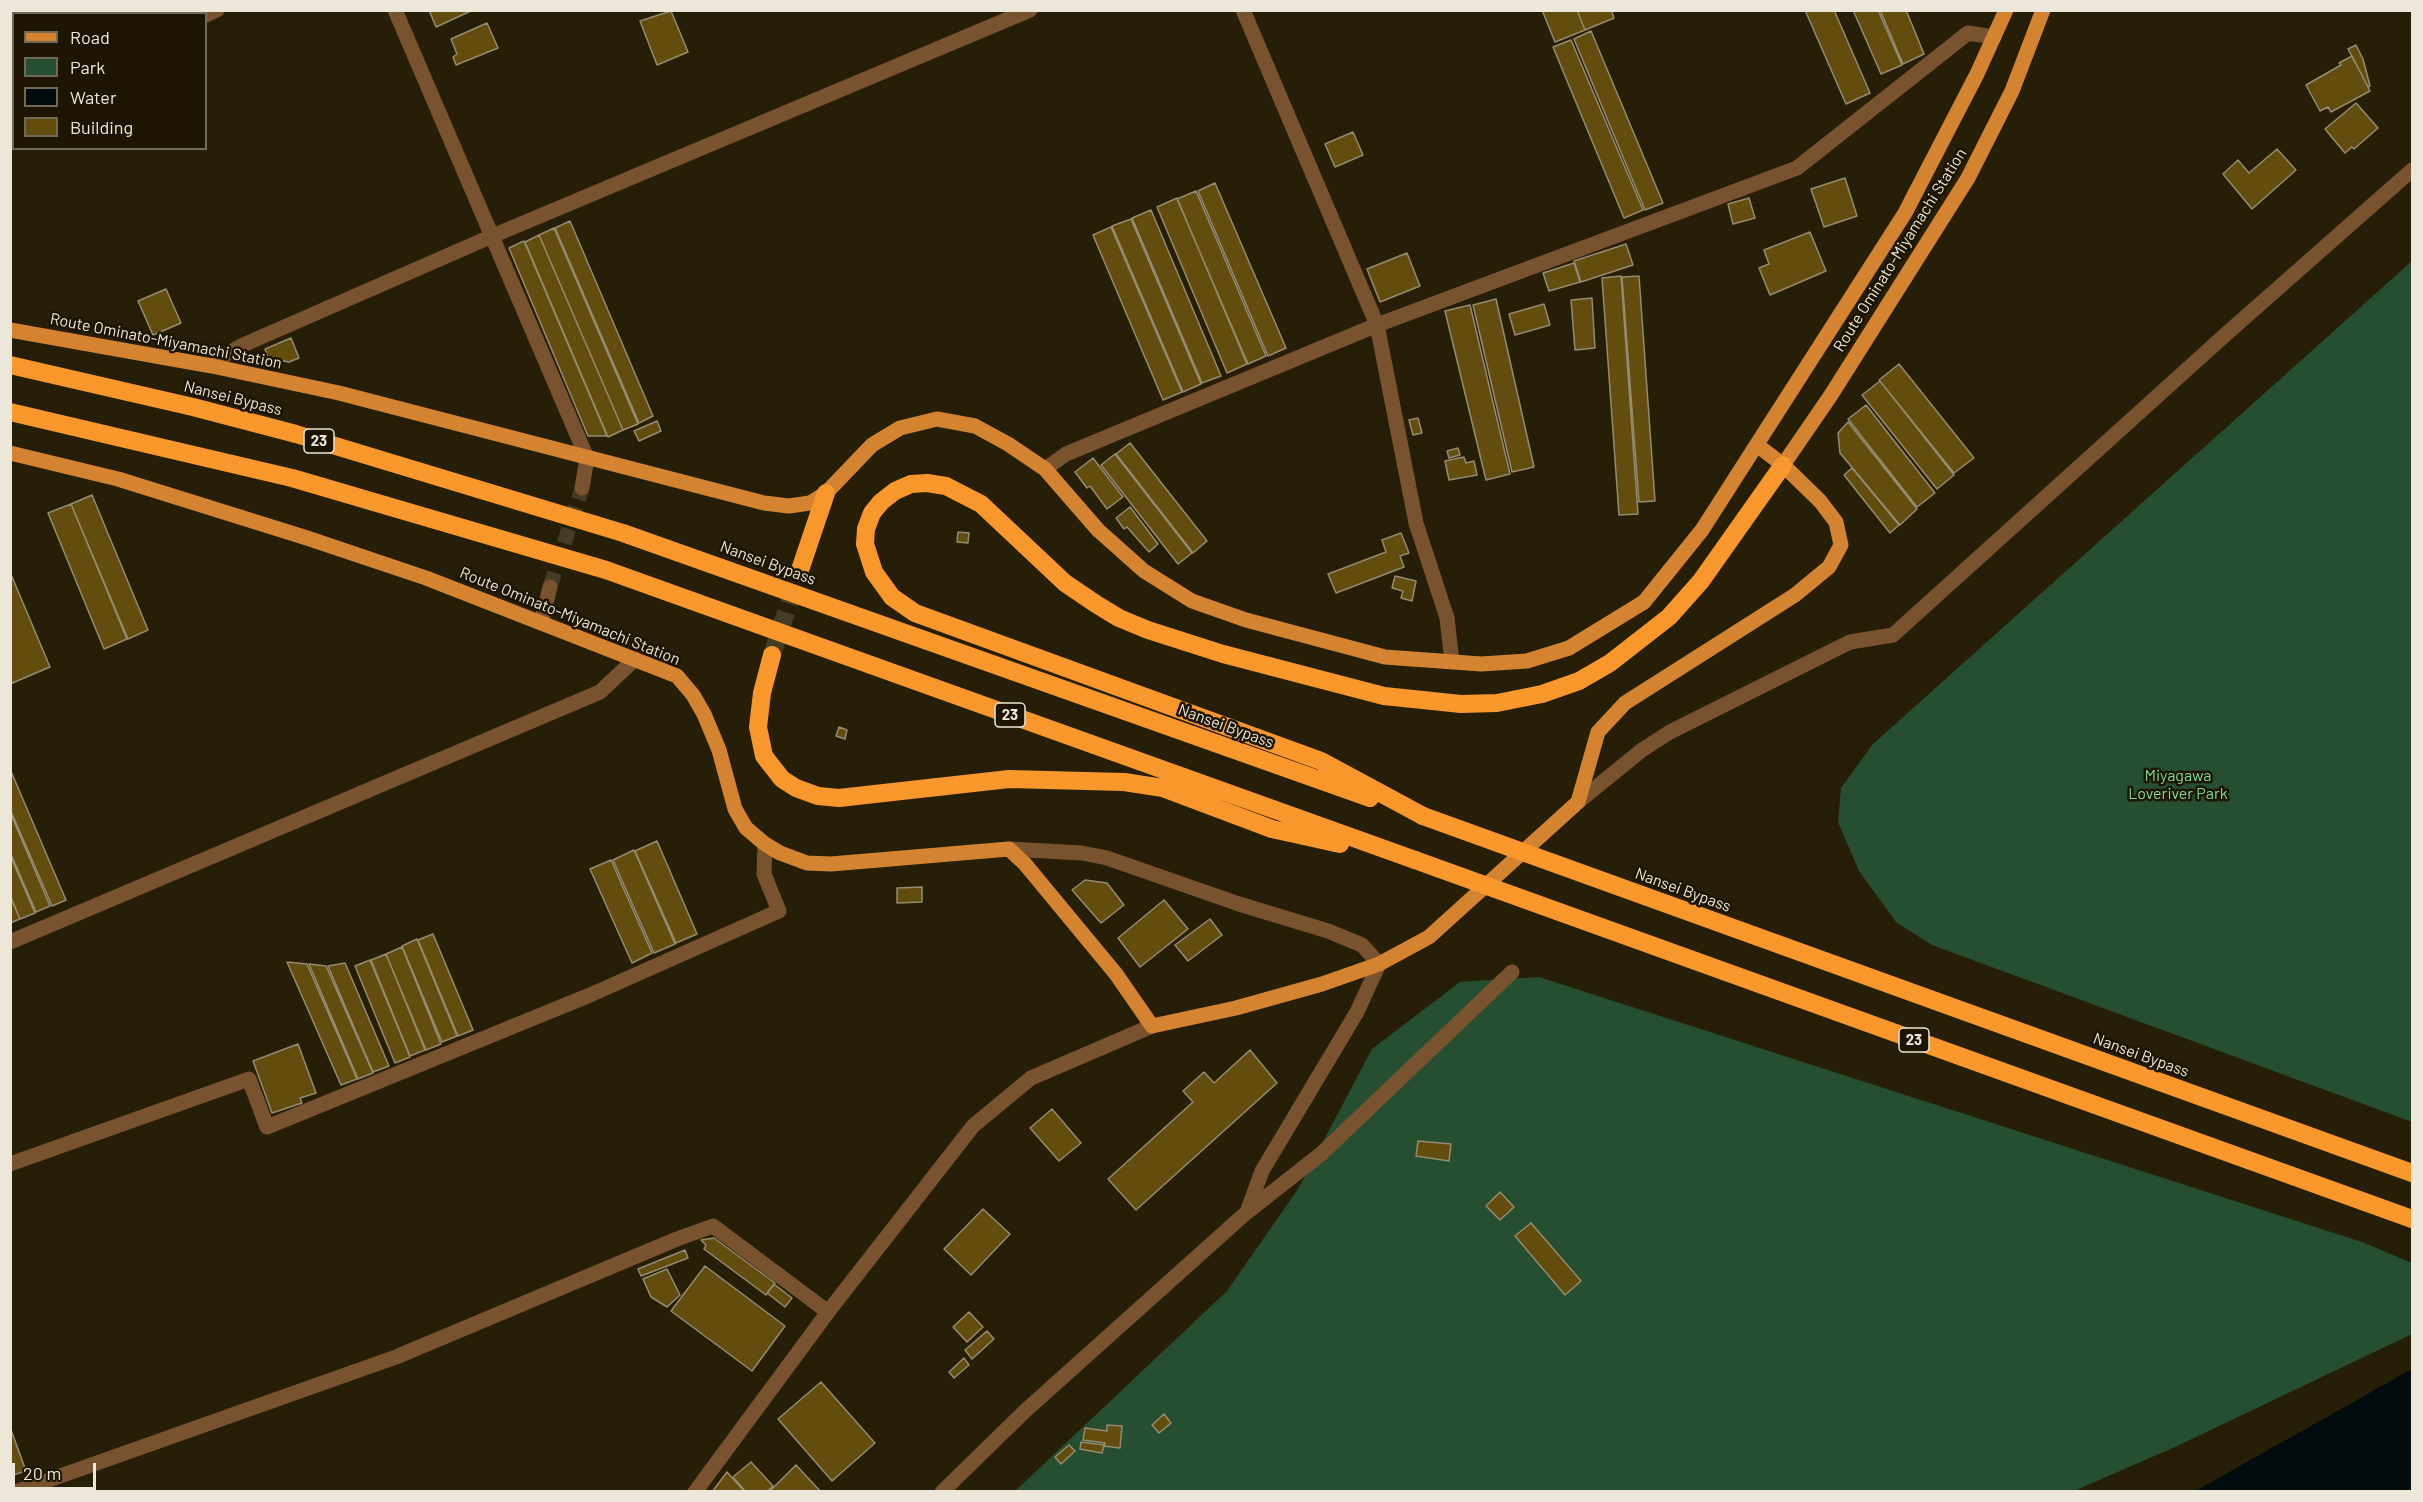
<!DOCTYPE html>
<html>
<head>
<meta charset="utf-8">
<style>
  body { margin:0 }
  #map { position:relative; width:2423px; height:1502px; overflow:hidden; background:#271e07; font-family:Barlow,sans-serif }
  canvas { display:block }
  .frame { position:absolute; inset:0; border:12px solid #ede7d9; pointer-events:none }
  .legend { position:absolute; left:12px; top:12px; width:195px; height:138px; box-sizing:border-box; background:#1d1501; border:2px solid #706957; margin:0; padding:8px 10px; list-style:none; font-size:18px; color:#ede7d9 }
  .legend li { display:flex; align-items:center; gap:12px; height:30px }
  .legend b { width:30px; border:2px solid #706957 }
  .scale { position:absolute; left:12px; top:1463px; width:84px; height:27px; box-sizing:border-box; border:3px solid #ede7d9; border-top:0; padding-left:8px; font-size:18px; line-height:21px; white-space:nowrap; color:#ede7d9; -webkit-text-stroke:4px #1d1501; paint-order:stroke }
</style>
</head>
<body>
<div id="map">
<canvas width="2423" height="1502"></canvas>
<div class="frame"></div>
<ul class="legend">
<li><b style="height:8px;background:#d48430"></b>Road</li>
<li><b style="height:16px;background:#254f30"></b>Park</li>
<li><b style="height:16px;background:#020c0e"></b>Water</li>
<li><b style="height:16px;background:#624d0f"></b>Building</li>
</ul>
<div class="scale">20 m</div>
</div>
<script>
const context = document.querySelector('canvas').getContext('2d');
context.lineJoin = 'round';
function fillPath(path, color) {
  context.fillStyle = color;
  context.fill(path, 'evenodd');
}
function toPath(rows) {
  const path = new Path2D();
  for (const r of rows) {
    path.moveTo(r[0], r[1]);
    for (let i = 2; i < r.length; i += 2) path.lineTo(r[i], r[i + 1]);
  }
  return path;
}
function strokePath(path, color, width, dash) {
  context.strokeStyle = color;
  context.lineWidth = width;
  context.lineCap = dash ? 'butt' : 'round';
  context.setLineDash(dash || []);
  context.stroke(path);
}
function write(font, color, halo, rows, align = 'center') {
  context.font = font + ' Barlow,sans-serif';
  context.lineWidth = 5;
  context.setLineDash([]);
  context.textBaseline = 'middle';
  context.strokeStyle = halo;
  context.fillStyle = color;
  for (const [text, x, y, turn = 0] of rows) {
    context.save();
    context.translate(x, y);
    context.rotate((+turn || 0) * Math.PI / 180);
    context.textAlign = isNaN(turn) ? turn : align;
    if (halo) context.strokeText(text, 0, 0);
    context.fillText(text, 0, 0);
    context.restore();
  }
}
const green = toPath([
  [2412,261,2412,1122,1932,945,1896,922,1859,871,1838,822,1841,788,1873,744],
  [1539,977,2362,1242,2412,1263,2412,1334,2175,1447,2074,1491,1014,1492,1227,1291,1298,1189,1372,1049,1460,982]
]);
const water = toPath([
  [2412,1369,2412,1491,2192,1491,2199,1489]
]);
const building = toPath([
  [429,10,473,10,436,27,429,10],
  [1542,10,1577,10,1585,30,1555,42,1542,10],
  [1577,10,1611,10,1614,18,1585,30,1577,10],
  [1805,10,1834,10,1870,93,1846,104,1805,10],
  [1853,10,1878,10,1902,65,1881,74,1853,10],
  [1880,10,1906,10,1924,54,1903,64,1880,10],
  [671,11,688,52,657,65,640,21,671,11],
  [487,23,498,48,456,65,453,57,457,54,451,39,487,23],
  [1591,31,1663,203,1645,210,1574,39,1591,31],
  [1571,40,1643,210,1624,218,1553,47,1571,40],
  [2356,45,2363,59,2370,86,2368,87,2348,49,2356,45],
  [2352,56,2370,91,2331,112,2328,107,2320,111,2306,85,2341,65,2339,63,2352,56],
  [2356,103,2378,128,2354,149,2352,147,2345,153,2325,129,2356,103],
  [1353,132,1363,155,1335,167,1325,144,1353,132],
  [2277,149,2296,170,2252,209,2223,174,2238,160,2249,173,2277,149],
  [1845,178,1857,216,1824,227,1811,189,1845,178],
  [1215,183,1286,348,1268,356,1198,191,1215,183],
  [1196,191,1266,356,1248,364,1177,199,1196,191],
  [1177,198,1247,364,1227,373,1157,207,1177,198],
  [1749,198,1755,218,1733,224,1728,204,1749,198],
  [1151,210,1221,376,1202,383,1132,218,1151,210],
  [1131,219,1201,384,1183,392,1112,226,1131,219],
  [570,221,653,416,639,423,555,228,570,221],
  [1111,227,1182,392,1163,400,1093,235,1111,227],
  [554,228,638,424,623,430,539,235,554,228],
  [1810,232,1826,271,1770,295,1759,268,1769,264,1764,250,1810,232],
  [539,235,623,430,608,437,525,242,539,235],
  [524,241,607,436,588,436,509,248,524,241],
  [1626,244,1633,265,1581,282,1574,261,1626,244],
  [1407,253,1420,286,1380,302,1367,269,1407,253],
  [1574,263,1580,282,1549,291,1543,273,1574,263],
  [1621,276,1638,514,1619,515,1602,278,1621,276],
  [1639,276,1655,501,1639,502,1622,277,1639,276],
  [166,289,181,323,153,335,138,301,166,289],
  [1592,298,1595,348,1575,350,1571,300,1592,298],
  [1496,299,1534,467,1512,472,1473,305,1496,299],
  [1544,304,1550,325,1515,335,1509,314,1544,304],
  [1470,305,1510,474,1486,480,1445,311,1470,305],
  [291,338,299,358,289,362,268,358,265,349,291,338],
  [1899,364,1974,458,1954,473,1879,380,1899,364],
  [1880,381,1954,475,1937,489,1862,395,1880,381],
  [1866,405,1935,493,1917,507,1848,419,1866,405],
  [1418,418,1422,433,1413,435,1409,420,1418,418],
  [657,421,661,431,639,441,634,431,657,421],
  [1848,422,1917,509,1900,525,1840,453,1838,433,1848,422],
  [1130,443,1207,541,1193,553,1116,454,1130,443],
  [1458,448,1460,455,1449,458,1447,451,1458,448],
  [1115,454,1192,553,1178,564,1101,465,1115,454],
  [1464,457,1466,463,1474,461,1477,475,1449,480,1445,461,1464,457],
  [1093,458,1123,497,1107,509,1090,486,1087,488,1075,472,1093,458],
  [1852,468,1899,525,1890,533,1844,475,1852,468],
  [92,495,148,630,128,639,71,504,92,495],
  [71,504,127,639,104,649,48,513,71,504],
  [1130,507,1158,544,1149,552,1127,527,1124,529,1116,518,1130,507],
  [958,532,969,533,968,543,957,542,958,532],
  [1401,533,1409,553,1400,556,1404,567,1336,593,1328,574,1386,552,1382,540,1401,533],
  [10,572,50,667,10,684,10,572],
  [1395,576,1416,581,1412,601,1401,598,1403,591,1392,588,1395,576],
  [839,727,847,730,845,739,836,736,839,727],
  [10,769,66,900,52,906,10,809,10,769],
  [10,812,50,906,36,912,10,852,10,812],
  [657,841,697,934,676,943,635,851,657,841],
  [634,850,675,944,654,953,613,860,634,850],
  [10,855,35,913,20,919,10,895,10,855],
  [611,860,652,953,632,963,590,869,611,860],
  [1085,880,1107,883,1124,905,1101,923,1072,890,1085,880],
  [922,887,922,902,897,903,897,888,922,887],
  [10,896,20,919,10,923,10,896],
  [1164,900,1188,929,1140,967,1118,938,1164,900],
  [1210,919,1222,935,1188,961,1175,945,1210,919],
  [433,934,473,1030,458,1036,418,940,433,934],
  [417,939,457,1036,442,1042,402,946,417,939],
  [402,947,441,1044,426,1050,386,954,402,947],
  [386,954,425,1050,410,1056,371,960,386,954],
  [370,960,410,1057,395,1063,355,966,370,960],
  [287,962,307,964,357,1079,341,1085,287,962],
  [345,963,389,1066,373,1072,328,966,345,963],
  [309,964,326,966,373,1073,358,1079,309,964],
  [298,1044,316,1093,300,1098,302,1103,272,1113,253,1061,298,1044],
  [1250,1050,1277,1083,1136,1210,1108,1179,1193,1102,1183,1091,1204,1072,1214,1083,1250,1050],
  [1052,1109,1081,1143,1059,1161,1030,1128,1052,1109],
  [1418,1141,1451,1144,1449,1161,1416,1156,1418,1141],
  [1500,1192,1514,1207,1500,1220,1486,1206,1500,1192],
  [983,1209,1010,1234,971,1275,944,1249,983,1209],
  [1531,1223,1581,1281,1565,1295,1515,1236,1531,1223],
  [714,1238,775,1283,766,1295,704,1249,706,1245,701,1240,714,1238],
  [685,1250,688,1258,641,1276,638,1269,685,1250],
  [705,1266,785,1326,752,1371,671,1311,705,1266],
  [667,1269,680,1295,667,1307,651,1297,643,1279,667,1269],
  [774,1284,792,1298,785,1307,767,1293,774,1284],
  [969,1312,983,1327,967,1342,953,1327,969,1312],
  [987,1331,994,1339,972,1359,965,1350,987,1331],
  [964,1358,969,1365,954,1378,949,1372,964,1358],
  [821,1382,875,1443,832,1481,778,1419,821,1382],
  [1164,1414,1171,1423,1159,1433,1152,1425,1164,1414],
  [1107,1425,1122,1426,1120,1448,1104,1446,1105,1443,1083,1440,1085,1428,1107,1431,1107,1425],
  [10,1427,26,1471,10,1476,10,1427],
  [1081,1442,1104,1445,1102,1453,1080,1449,1081,1442],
  [1069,1445,1075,1451,1061,1464,1055,1457,1069,1445],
  [751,1462,773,1486,767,1492,746,1492,733,1477,751,1462],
  [796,1465,821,1492,769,1492,796,1465],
  [727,1472,744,1491,743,1492,712,1492,727,1472]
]);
const minorTunnel = toPath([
  [550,587,582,488]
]);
const highwayTunnel = toPath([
  [772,655,800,570]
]);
const minor = toPath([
  [395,10,587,458,582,488],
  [1243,10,1377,325,1416,523,1447,618,1452,662],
  [206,15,217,10],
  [10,88,14,87],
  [212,366,225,355,243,345,490,237,1030,10],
  [1045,469,1066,454,1377,325,1797,168,1968,33,1994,37],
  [541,623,550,587],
  [1578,802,1642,750,1670,732,1850,642,1893,635,2225,335,2412,170],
  [1009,849,1082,853,1107,858,1239,904,1328,931,1362,945,1379,964,1357,1012,1262,1171,1247,1212],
  [10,942,600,692,635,659],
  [10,1164,249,1079,267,1127,590,995,779,911,764,874,765,844],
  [15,1492,396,1357,677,1239,713,1226,828,1312],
  [695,1492,828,1312,973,1126,1031,1078,1152,1026],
  [942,1492,1025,1411,1247,1212,1321,1154,1512,972]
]);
const major = toPath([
  [10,330,212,366,339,393,764,503,789,506,810,503,826,493,872,445,900,428,937,419,975,426,1008,444,1045,469,1098,530,1144,571,1192,601,1246,620,1385,657,1481,664,1527,661,1569,648,1644,602,1702,530,1905,213,1977,74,2006,10],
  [10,453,118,479,307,538,426,578,677,676,693,695,704,714,719,750,735,809,746,828,765,844,780,853,807,863,831,864,1009,849,1025,864,1116,974,1152,1026,1236,1008,1322,984,1379,964,1429,937,1578,802,1598,732,1625,703,1795,595,1829,567,1841,545,1836,522,1820,501,1783,465,1757,445],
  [1783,465,1831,395,1968,178,2012,91,2043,10]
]);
const highway = toPath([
  [10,365,193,407,296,434,623,533,1370,798],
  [10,412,292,478,606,570,1415,860],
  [800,570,826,493],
  [772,655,762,693,758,727,764,756,782,779,796,788,818,796,839,798,1009,779,1124,782,1163,788,1272,829,1340,844],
  [1423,816,1321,761,915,613,892,597,874,572,865,544,866,529,872,513,881,502,895,491,911,484,927,483,946,486,981,504,1065,583,1096,604,1119,618,1148,630,1223,654,1384,696,1461,704,1497,703,1542,694,1579,681,1610,663,1669,617,1701,581,1783,465]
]);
const highwayBridge = toPath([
  [1423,816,2412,1173],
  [1415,860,2412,1219]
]);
const shields = [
  [319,441,30],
  [1010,715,30],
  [1914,1040,30]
];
const shieldNames = [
  ["23",319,441],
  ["23",1010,715],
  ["23",1914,1040]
];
const streetNames = [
  ["Route Ominato-Miyamachi Station",1900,250,-58],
  ["Route Ominato-Miyamachi Station",166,341,11],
  ["Nansei Bypass",233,398,14],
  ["Nansei Bypass",768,563,20],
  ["Route Ominato-Miyamachi Station",570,616,22],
  ["Nansei Bypass",1226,726,20],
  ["Nansei Bypass",1683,890,20],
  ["Nansei Bypass",2141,1055,20]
];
const parkNames = [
  ["Miyagawa",2178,776],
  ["Loveriver Park",2178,794]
];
fillPath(green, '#254f30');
fillPath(water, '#020c0e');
fillPath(building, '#624d0f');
strokePath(building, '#958b71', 1.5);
strokePath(minorTunnel, '#453c26', 15, [15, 8]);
strokePath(highwayTunnel, '#453c26', 18, [18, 9]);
strokePath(minor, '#79532f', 15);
strokePath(major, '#d48430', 15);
strokePath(highway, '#f8972b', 18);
strokePath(highwayBridge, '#f8972b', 18);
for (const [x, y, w] of shields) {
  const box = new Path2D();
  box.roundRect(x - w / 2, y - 12, w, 24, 4.5);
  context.fillStyle = '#1d1501';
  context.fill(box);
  strokePath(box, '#ede7d9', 1.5);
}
write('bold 15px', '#ede7d9', null, shieldNames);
write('16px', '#ede7d9', '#1d1501', streetNames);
write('16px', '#7eda96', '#1d1501', parkNames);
</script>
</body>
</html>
